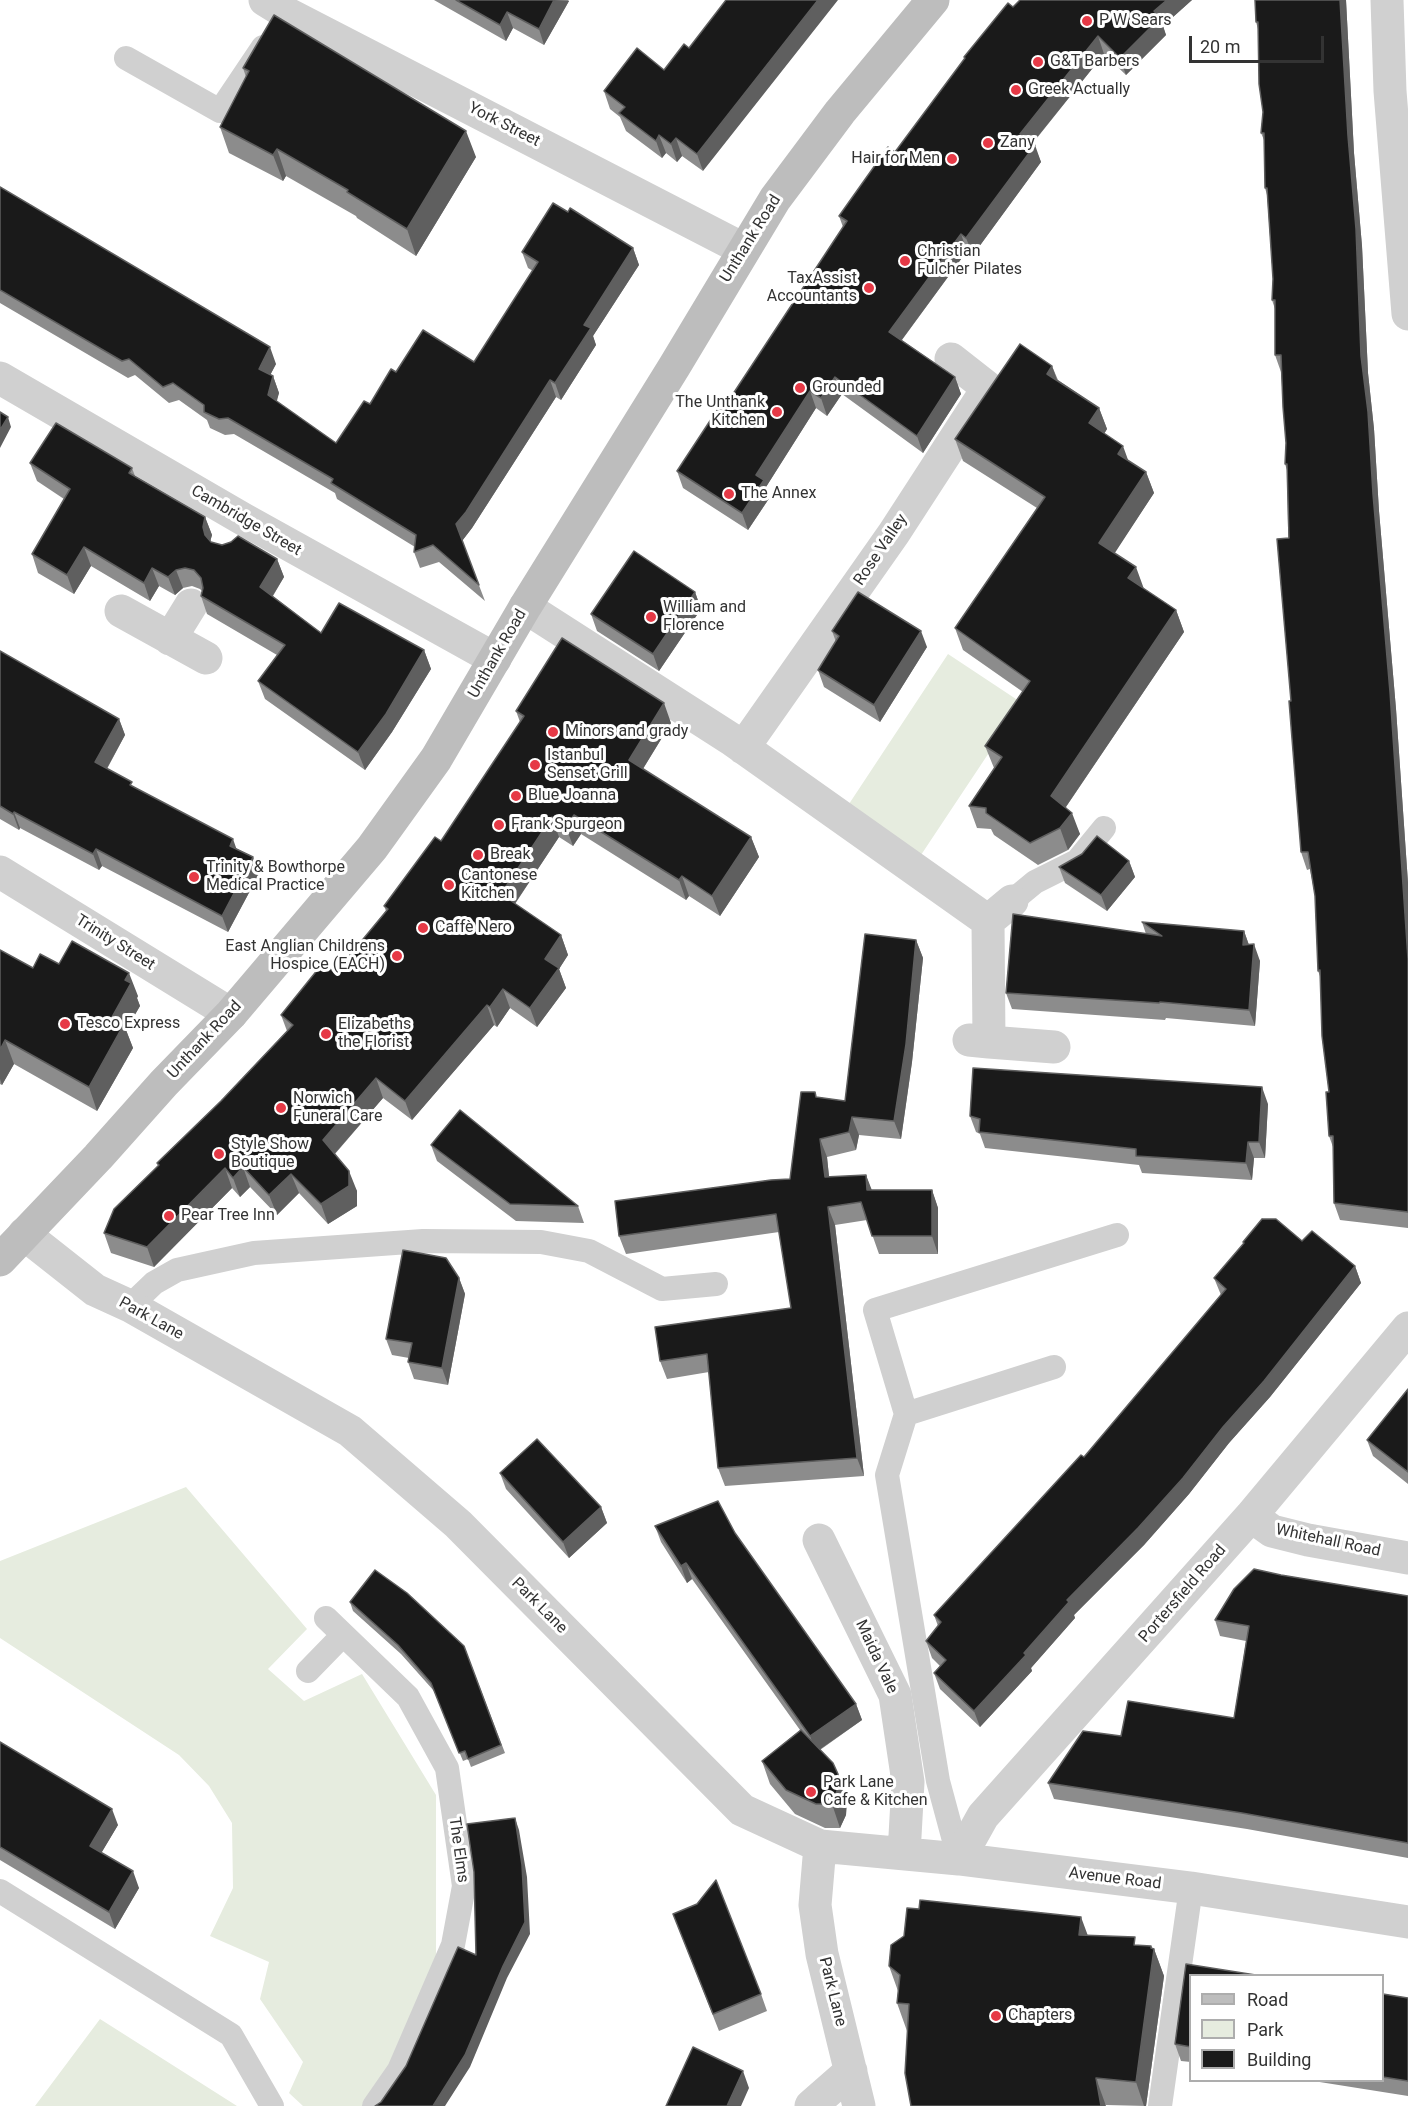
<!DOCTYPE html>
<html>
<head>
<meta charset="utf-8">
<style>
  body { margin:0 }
  #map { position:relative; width:1408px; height:2106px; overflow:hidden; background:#fff; font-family:Roboto,sans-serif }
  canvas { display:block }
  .legend { position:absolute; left:1189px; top:1974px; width:195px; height:108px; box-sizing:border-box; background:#fff; border:2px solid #adadad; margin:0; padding:8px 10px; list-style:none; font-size:18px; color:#333 }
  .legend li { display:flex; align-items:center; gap:12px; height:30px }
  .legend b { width:30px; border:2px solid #adadad }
  .scale { position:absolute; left:1189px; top:36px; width:135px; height:27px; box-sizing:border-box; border:3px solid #333; border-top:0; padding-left:8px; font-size:18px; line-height:21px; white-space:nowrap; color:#333; -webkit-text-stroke:4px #fff; paint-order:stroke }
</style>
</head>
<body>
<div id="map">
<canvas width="1408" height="2106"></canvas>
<ul class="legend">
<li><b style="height:8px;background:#bdbdbd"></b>Road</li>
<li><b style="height:16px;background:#e6ecdf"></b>Park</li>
<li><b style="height:16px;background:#1a1a1a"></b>Building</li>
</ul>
<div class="scale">20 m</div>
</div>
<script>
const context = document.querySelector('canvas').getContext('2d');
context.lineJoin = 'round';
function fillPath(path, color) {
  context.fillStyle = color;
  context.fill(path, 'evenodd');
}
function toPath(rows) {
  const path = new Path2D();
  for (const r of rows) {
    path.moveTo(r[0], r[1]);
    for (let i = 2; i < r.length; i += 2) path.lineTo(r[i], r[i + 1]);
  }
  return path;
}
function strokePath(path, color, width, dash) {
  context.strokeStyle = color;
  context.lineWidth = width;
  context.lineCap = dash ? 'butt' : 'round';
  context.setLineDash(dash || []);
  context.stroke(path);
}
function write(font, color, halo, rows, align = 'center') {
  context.font = font + ' Roboto,sans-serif';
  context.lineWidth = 6;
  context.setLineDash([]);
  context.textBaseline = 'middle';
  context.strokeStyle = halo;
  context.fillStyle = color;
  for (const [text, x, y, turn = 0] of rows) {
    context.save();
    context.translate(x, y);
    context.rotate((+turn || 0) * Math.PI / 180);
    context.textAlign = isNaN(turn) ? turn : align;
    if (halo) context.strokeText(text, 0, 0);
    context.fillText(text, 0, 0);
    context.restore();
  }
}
const green = toPath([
  [948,654,1022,703,921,855,847,807],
  [186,1487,307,1629,268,1669,304,1701,362,1674,436,1795,436,1955,399,2049,363,2106,303,2106,289,2093,303,2062,260,1999,269,1962,210,1936,233,1888,232,1823,209,1786,179,1755,0,1638,0,1561],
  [100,2019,237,2106,35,2106]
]);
const lane = toPath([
  [126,58,220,111,263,47],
  [1012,901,1035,882,1077,861,1104,828],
  [130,1306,154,1283,177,1270,254,1253,423,1241,541,1242,589,1251,662,1289,716,1284],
  [906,1414,1054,1367],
  [326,1618,408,1697,447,1768,464,1886,453,1945,399,2070,374,2106],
  [308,1671,343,1635],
  [959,1859,938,1781,887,1475,906,1414,875,1310,1117,1235],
  [0,1891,231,2035,272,2106],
  [1160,2106,1191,1888]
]);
const street = toPath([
  [265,0,286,13,743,249],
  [1387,0,1390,91,1408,314],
  [0,378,243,519,495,659],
  [525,607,731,739,988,921],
  [121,611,206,658],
  [170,639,191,605],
  [743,748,894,533,988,388,951,359],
  [0,872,231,1014],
  [969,1040,989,1042,988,921,1012,901],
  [989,1042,1054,1047],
  [24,1234,95,1290,130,1306,350,1431,458,1524,742,1810,820,1846,959,1859,1191,1888,1408,1922],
  [1251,1516,1272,1531,1308,1540,1408,1558],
  [819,1540,895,1695,908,1782,904,1854],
  [820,1846,815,1905,822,1954,859,2106],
  [959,1859,983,1816,1251,1516,1408,1328],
  [811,2106,851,2071]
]);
const secondary = toPath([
  [0,1260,98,1157,164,1083,231,1014,372,848,436,759,525,607,674,367,775,199,840,112,933,0]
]);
const wall = toPath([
  [434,0,568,0,569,1,544,45,513,28,506,41],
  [1020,0,1192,0,1163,26,1166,35,1126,75,1104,54,1033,143,1041,162,973,255,967,251,902,340,955,377,961,394,923,453,842,394,827,416,816,408,766,487,770,497,748,530,683,488,677,471,729,400,843,227,839,216,895,152,965,59,964,57],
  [1255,0,1346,0,1354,153,1362,246,1368,373,1374,429,1379,511,1396,709,1408,883,1408,1228,1340,1220,1334,1203,1333,1147,1329,1136,1329,1092,1320,976,1318,971,1315,896,1310,869,1307,870,1301,852,1291,701,1287,470,1285,464,1286,443,1281,372,1275,355,1275,309,1272,300,1273,279,1267,195,1265,188,1264,140,1261,133,1263,112,1258,29,1256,22],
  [684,44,703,171,682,156,677,162,666,153,662,158,626,131,620,117,610,109,604,91,664,70],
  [243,68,476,157,416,256,357,218,356,216,286,176,283,181,229,153,220,127,246,77],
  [0,187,276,364,270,375,273,376,279,393,276,401,336,443,396,372,474,362,533,271,528,268,522,252,568,212,633,248,639,265,593,336,596,345,561,400,556,397,472,528,462,541,485,601,439,562,420,568,414,552,415,547,337,499,335,493,234,434,225,435,210,428,207,420,179,400,169,403,135,375,128,378,0,303],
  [1052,366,1058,380,1099,408,1107,429,1104,434,1129,461,1146,472,1154,493,1114,553,1143,588,1176,610,1184,632,1066,807,1080,834,1068,850,1038,865,994,835,991,829,977,828,969,806,994,768,985,746,1023,692,963,650,955,628,1037,508,963,461,955,439],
  [30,463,132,468,135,476,205,517,212,535,210,541,211,542,277,559,284,577,273,596,321,633,424,650,431,669,392,732,365,770,265,699,258,681,277,655,207,614,201,596,202,591,200,589,192,586,183,588,175,595,159,586,150,601,91,566,74,594,38,573,32,554,64,499,37,481],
  [695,592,701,609,659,671,597,631,591,614],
  [832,631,927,647,880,722,824,687,818,670,836,642],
  [0,651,119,719,125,735,107,769,134,787,237,849,253,857,259,874,228,932,102,866,99,870,20,828,19,830,0,819],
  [516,711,671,723,643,769,751,837,759,857,720,916,689,896,686,900,581,834,573,846,559,837,515,904,561,935,568,955,559,969,566,988,537,1027,510,1008,497,1027,494,1025,412,1120,383,1098,335,1154,357,1191,357,1206,328,1224,299,1193,277,1215,250,1187,240,1197,232,1188,154,1267,111,1253,104,1233,158,1166,157,1163,221,1101,287,1031,281,1015,335,973,386,911,384,906,441,841,520,722],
  [1082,854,1129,861,1135,877,1107,911,1065,883,1059,867],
  [1142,922,1244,931,1249,945,1260,961,1255,1026,1166,1018,1165,1020,1012,1009,1006,993,1146,934],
  [916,940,923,958,912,1062,901,1139,859,1135,856,1150,827,1157,829,1177,866,1175,871,1190,932,1190,938,1208,938,1254,879,1254,867,1220,835,1225,864,1476,725,1486,718,1468,709,1372,667,1379,660,1361,791,1308,779,1232,626,1254,619,1236,790,1179,817,1097,845,1101],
  [0,950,33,968,59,964,138,996,137,998,140,1006,126,1030,133,1048,97,1111,14,1064,2,1085,0,1084],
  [1268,1104,1265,1158,1254,1158,1252,1180,1142,1173,1139,1165,985,1148,980,1134,976,1132,970,1116],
  [431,1145,578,1206,584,1223,516,1221,437,1161],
  [1302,1241,1355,1266,1361,1283,1270,1397,1229,1443,1189,1494,1144,1545,1074,1615,1075,1618,1031,1668,1032,1671,980,1727,940,1689,934,1673,940,1666,932,1658,926,1641,938,1626,934,1615,1084,1457,1221,1295,1214,1278,1244,1244,1243,1242],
  [459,1278,465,1294,448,1385,414,1379,408,1362,409,1358,392,1355,386,1339],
  [1408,1389,1408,1484,1373,1456,1367,1440],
  [500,1473,601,1507,607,1523,569,1558,506,1489],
  [655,1526,856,1704,862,1720,820,1750,847,1798,846,1815,840,1828,825,1828,795,1814,770,1784,762,1761,800,1730,692,1579,687,1583,661,1542],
  [1281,1575,1408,1596,1408,1858,1247,1829,1054,1799,1048,1783,1121,1736,1234,1718,1246,1641,1220,1636,1215,1620],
  [350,1602,464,1646,505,1753,471,1767,468,1759,463,1761,434,1691,401,1654,353,1611],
  [0,1742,118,1825,101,1853,139,1888,115,1929,0,1860],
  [673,1914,761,1994,767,2011,719,2031],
  [1088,1935,1154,1949,1164,1976,1146,2106,1106,2105,907,2031,897,2003,898,1991,889,1966],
  [1191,1976,1191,2062,1181,2061,1175,2044],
  [1383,1994,1408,1998,1408,2096,1307,2080,1383,2080]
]);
const shadedWall = toPath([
  [554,0,569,1,544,45,539,29],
  [818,0,838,0,703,171,697,154],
  [1167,0,1192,0,1163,26,1166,35,1126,75,1120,58,1154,11],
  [1340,0,1346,0,1354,153,1362,246,1368,373,1374,429,1379,511,1396,709,1408,883,1408,959,1361,356],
  [507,12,513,28,506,41,500,25],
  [1098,36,1104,54,1026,151,1020,134],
  [466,131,476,157,416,256,407,229],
  [659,135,666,153,662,158,656,141],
  [676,138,682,156,677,162,671,144],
  [1035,145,1041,162,973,255,966,238],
  [277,149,286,176,283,181,273,155],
  [961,234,967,251,895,349,889,332],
  [633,248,639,265,593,336,596,345,561,400,555,383,584,325],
  [270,347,276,364,265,385,259,369],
  [1052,366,1060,388,1047,374],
  [273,376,279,393,274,412,268,395],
  [835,377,842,394,827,416,821,398],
  [955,377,961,394,923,453,917,436],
  [550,380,556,397,472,528,462,541,456,524],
  [810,391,816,408,766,487,770,497,748,530,742,513,756,475],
  [1099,408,1107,429,1097,445,1089,423],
  [8,417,11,427,0,448,0,430],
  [1123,446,1131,468,1118,454],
  [1146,472,1154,493,1107,565,1099,543],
  [205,517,212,535,209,546,203,527],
  [84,547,91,566,74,594,67,575],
  [277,559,284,577,267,605,260,587],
  [1136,567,1144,589,1128,578],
  [152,568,159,586,150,601,144,583],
  [176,570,183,588,175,595,168,577],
  [695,592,701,609,659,671,653,654],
  [1176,610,1184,632,1059,817,1051,796],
  [921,631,927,647,880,722,874,705],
  [424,650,431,669,392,732,365,770,358,752],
  [664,703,671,723,636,780,629,760],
  [119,719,125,735,101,779,95,762],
  [14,812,20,828,19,830,13,814],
  [1072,813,1080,834,1068,850,1060,828],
  [574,815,581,834,573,846,566,827],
  [552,817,559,837,508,914,501,894],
  [751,837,759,857,720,916,712,896],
  [233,839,239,856,230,846],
  [96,849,102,866,99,870,93,854],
  [253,857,259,874,228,932,222,916],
  [1129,861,1135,877,1107,911,1101,895],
  [682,876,689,896,686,900,679,880],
  [1244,931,1250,948,1243,945],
  [561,935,568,955,559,969,566,988,537,1027,530,1008,545,959],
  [916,940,923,958,912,1062,901,1139,894,1121],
  [1254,944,1260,961,1255,1026,1249,1010],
  [129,973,138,996,137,998,140,1006,126,1030,133,1048,97,1111,89,1087,112,1017,125,980],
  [503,989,510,1008,497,1027,490,1007],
  [487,1005,494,1025,412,1120,405,1101],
  [5,1040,14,1064,2,1085,0,1079,0,1050],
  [376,1078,383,1098,330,1159,323,1140],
  [1262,1087,1268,1104,1265,1158,1259,1142],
  [852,1117,859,1135,856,1150,849,1132],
  [820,1139,827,1157,831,1195,825,1177],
  [1248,1142,1254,1158,1252,1180,1246,1163],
  [243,1167,250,1187,240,1197,233,1178],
  [225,1168,232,1188,154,1267,147,1247],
  [349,1171,357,1191,357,1206,328,1224,321,1204],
  [291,1174,299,1193,277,1215,269,1195],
  [866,1175,873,1193,867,1190],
  [932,1190,938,1208,938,1254,932,1236],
  [828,1207,835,1225,864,1476,857,1458],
  [1355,1266,1361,1283,1270,1397,1229,1443,1189,1494,1144,1545,1074,1615,1075,1618,1031,1668,1032,1671,980,1727,974,1711,1024,1653,1067,1600,1223,1427],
  [459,1278,465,1294,448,1385,442,1368],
  [601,1507,607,1523,569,1558,563,1542],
  [686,1563,692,1579,687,1583,681,1566],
  [856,1704,862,1720,816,1752,810,1736],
  [838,1774,847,1798,846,1815,840,1828,832,1804],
  [112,1809,118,1825,96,1862,90,1846],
  [515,1818,519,1830,527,1877,530,1934,507,1978,470,2067,445,2106,433,2106],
  [133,1871,139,1888,115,1929,109,1912],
  [1081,1917,1091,1944,1079,1935],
  [1151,1946,1154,1952,1154,1949,1164,1976,1146,2106,1144,2106,1136,2082],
  [743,2071,749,2088,741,2106,727,2106],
  [1096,2078,1106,2106,1101,2106]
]);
const building = toPath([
  [456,0,554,0,539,29,507,12,500,25,456,0],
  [726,0,818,0,697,154,676,138,671,144,659,135,656,141,619,113,625,107,604,91,637,48,664,70,684,44,689,48,726,0],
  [1020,0,1167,0,1154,11,1160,18,1120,58,1098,36,1020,134,1035,145,966,238,961,234,889,332,955,377,917,436,835,377,821,398,810,391,756,475,764,480,742,513,677,471,725,398,729,400,847,221,839,216,888,147,895,152,965,58,964,57,1008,3,1013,7,1020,0],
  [1255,0,1340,0,1348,136,1356,229,1361,356,1368,412,1373,494,1390,692,1408,959,1408,1212,1334,1203,1333,1136,1329,1136,1326,1092,1329,1092,1322,1036,1320,970,1318,971,1315,896,1308,852,1301,852,1289,701,1291,701,1277,539,1289,538,1287,464,1285,464,1286,443,1283,407,1281,355,1275,355,1275,300,1272,300,1273,279,1267,188,1265,188,1264,133,1261,133,1263,112,1259,84,1258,22,1256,22,1255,0],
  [274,15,466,131,407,229,347,192,348,190,277,149,273,155,220,127,249,71,243,68,274,15],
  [0,187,270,347,259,369,273,376,268,395,336,443,364,401,370,404,391,369,396,372,423,330,474,362,538,262,522,252,553,203,568,212,570,208,633,248,584,325,591,328,555,383,550,380,466,512,456,524,479,585,433,545,414,552,416,535,331,483,333,479,228,418,219,419,204,412,204,405,173,383,163,387,129,359,122,361,0,290,0,187],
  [1020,344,1052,366,1047,374,1099,408,1089,423,1123,446,1118,454,1146,472,1099,543,1136,567,1128,578,1176,610,1051,796,1072,813,1060,828,1030,843,986,813,986,808,969,806,1002,757,985,746,1030,681,955,628,1045,497,955,439,1020,344],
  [0,412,8,417,0,430,0,412],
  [56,423,132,468,129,473,205,517,203,527,205,535,211,542,222,545,231,542,238,536,277,559,260,587,321,633,339,603,424,650,386,714,358,752,258,681,285,645,201,596,203,588,201,578,194,570,185,568,176,570,168,577,152,568,144,583,84,547,67,575,32,554,70,489,30,463,56,423],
  [634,551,695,592,653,654,591,614,634,551],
  [858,592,921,631,874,705,818,670,839,636,832,631,858,592],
  [562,638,664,703,629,760,751,837,712,896,682,876,679,880,574,815,566,827,552,817,501,894,561,935,545,959,559,968,530,1008,503,989,490,1007,487,1005,405,1101,376,1078,323,1140,349,1171,349,1186,321,1204,291,1174,269,1195,243,1167,233,1178,225,1168,147,1247,104,1233,114,1209,159,1165,157,1163,221,1101,293,1025,281,1015,323,963,335,973,388,909,384,906,435,837,441,841,524,716,516,711,562,638],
  [0,651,119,719,95,762,132,782,130,785,233,839,230,846,253,857,222,916,96,849,93,854,14,812,13,814,0,806,0,651],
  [1097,836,1129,861,1101,895,1059,867,1082,854,1097,836],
  [1013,914,1162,936,1142,922,1244,931,1243,945,1254,944,1249,1010,1160,1002,1159,1003,1006,993,1013,914],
  [865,934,916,940,906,1044,894,1121,852,1117,849,1132,820,1139,825,1177,866,1175,867,1190,932,1190,932,1236,872,1236,861,1202,828,1207,857,1458,718,1468,707,1354,660,1361,655,1327,791,1308,776,1214,619,1236,615,1201,771,1180,790,1179,801,1092,815,1092,816,1097,845,1101,865,934],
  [72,941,129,973,125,980,131,983,112,1017,124,1024,89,1087,5,1040,0,1050,0,950,33,968,40,954,59,964,72,941],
  [973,1068,1262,1087,1259,1142,1248,1142,1246,1163,1136,1156,1136,1149,979,1132,980,1119,970,1116,973,1068],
  [460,1110,578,1206,510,1204,431,1145,460,1110],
  [1262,1219,1276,1219,1302,1241,1312,1231,1355,1266,1264,1381,1223,1427,1183,1478,1138,1528,1067,1600,1069,1602,1024,1653,1026,1655,974,1711,934,1673,946,1660,926,1641,941,1622,934,1615,1081,1455,1084,1457,1226,1289,1214,1278,1244,1243,1243,1242,1262,1219],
  [403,1250,446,1258,459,1278,442,1368,408,1362,412,1343,386,1339,403,1250],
  [1408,1389,1408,1472,1367,1440,1408,1389],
  [537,1439,601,1507,563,1542,500,1473,537,1439],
  [718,1501,735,1533,856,1704,810,1736,686,1563,681,1566,655,1526,718,1501],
  [1254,1569,1281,1575,1408,1596,1408,1843,1242,1813,1048,1783,1083,1731,1121,1736,1128,1701,1234,1718,1249,1626,1215,1620,1234,1589,1254,1569],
  [375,1570,407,1593,464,1646,501,1745,468,1759,465,1751,459,1753,431,1683,398,1645,350,1602,375,1570],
  [801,1730,833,1763,838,1774,837,1791,832,1804,816,1804,786,1790,762,1761,801,1730],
  [0,1742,112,1809,90,1846,133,1871,109,1912,0,1847,0,1742],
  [515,1818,522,1865,525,1922,503,1966,465,2055,433,2106,375,2106,381,2102,406,2066,458,1947,476,1955,474,1872,467,1824,515,1818],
  [716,1880,761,1994,713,2014,673,1914,697,1904,716,1880],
  [920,1900,1081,1917,1079,1935,1135,1937,1134,1945,1151,1946,1151,1948,1154,1949,1136,2082,1096,2078,1101,2106,911,2106,905,2073,909,2004,897,2003,900,1975,889,1966,891,1945,904,1936,907,1908,919,1909,920,1900],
  [1186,1964,1262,1976,1191,1976,1191,2047,1175,2044,1186,1964],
  [1383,1994,1408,1998,1408,2081,1383,2077,1383,1994],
  [693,2047,743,2071,727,2106,666,2106,693,2047]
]);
const markers = [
  [1087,21,6,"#e63946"],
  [1038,62,6,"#e63946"],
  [1016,90,6,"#e63946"],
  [988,143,6,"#e63946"],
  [952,159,6,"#e63946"],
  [905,261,6,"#e63946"],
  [869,288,6,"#e63946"],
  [800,388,6,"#e63946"],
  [777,412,6,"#e63946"],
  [729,494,6,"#e63946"],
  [651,617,6,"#e63946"],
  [553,732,6,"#e63946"],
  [535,765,6,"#e63946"],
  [516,796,6,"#e63946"],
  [499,825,6,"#e63946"],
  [478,855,6,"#e63946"],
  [194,877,6,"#e63946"],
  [449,885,6,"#e63946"],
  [423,928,6,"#e63946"],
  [397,956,6,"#e63946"],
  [65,1024,6,"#e63946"],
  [326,1034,6,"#e63946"],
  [281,1108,6,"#e63946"],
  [219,1154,6,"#e63946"],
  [169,1216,6,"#e63946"],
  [811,1792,6,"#e63946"],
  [996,2016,6,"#e63946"]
];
const poiNames = [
  ["P W Sears",1099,21],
  ["G&T Barbers",1050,62],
  ["Greek Actually",1028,90],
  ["Zany",1000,143],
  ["Hair for Men",940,159,"right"],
  ["Christian",917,252],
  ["Fulcher Pilates",917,270],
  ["TaxAssist",857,279,"right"],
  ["Accountants",857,297,"right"],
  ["Grounded",812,388],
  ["The Unthank",765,403,"right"],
  ["Kitchen",765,421,"right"],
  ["The Annex",741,494],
  ["William and",663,608],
  ["Florence",663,626],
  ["Minors and grady",565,732],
  ["Istanbul",547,756],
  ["Senset Grill",547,774],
  ["Blue Joanna",528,796],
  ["Frank Spurgeon",511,825],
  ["Break",490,855],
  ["Trinity & Bowthorpe",206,868],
  ["Medical Practice",206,886],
  ["Cantonese",461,876],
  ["Kitchen",461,894],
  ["Caffè Nero",435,928],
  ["East Anglian Childrens",385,947,"right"],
  ["Hospice (EACH)",385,965,"right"],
  ["Tesco Express",77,1024],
  ["Elizabeths",338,1025],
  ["the Florist",338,1043],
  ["Norwich",293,1099],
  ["Funeral Care",293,1117],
  ["Style Show",231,1145],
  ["Boutique",231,1163],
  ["Pear Tree Inn",181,1216],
  ["Park Lane",823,1783],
  ["Cafe & Kitchen",823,1801],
  ["Chapters",1008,2016]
];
const streetNames = [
  ["York Street",504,125,27],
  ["Unthank Road",751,239,-58],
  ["Cambridge Street",246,521,30],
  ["Rose Valley",881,550,-56],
  ["Unthank Road",498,654,-60],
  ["Trinity Street",115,943,32],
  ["Unthank Road",205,1040,-47],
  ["Park Lane",151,1319,29],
  ["Whitehall Road",1328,1541,12],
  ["Portersfield Road",1183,1594,-49],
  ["Park Lane",539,1606,45],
  ["Maida Vale",876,1657,65],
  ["The Elms",458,1850,82],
  ["Avenue Road",1115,1879,7],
  ["Park Lane",832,1992,76]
];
fillPath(green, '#e6ecdf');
strokePath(lane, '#d0d0d0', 24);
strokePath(street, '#d0d0d0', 33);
strokePath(secondary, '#bdbdbd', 33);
fillPath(wall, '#8c8c8c');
fillPath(shadedWall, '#5f5f5f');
fillPath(building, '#1a1a1a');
strokePath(building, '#5f5f5f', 1.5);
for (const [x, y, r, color] of markers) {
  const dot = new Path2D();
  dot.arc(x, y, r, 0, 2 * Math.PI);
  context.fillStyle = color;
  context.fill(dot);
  strokePath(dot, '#fff', 2);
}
write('16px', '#333', '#fff', poiNames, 'left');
write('16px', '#333', '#fff', streetNames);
</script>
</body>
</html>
